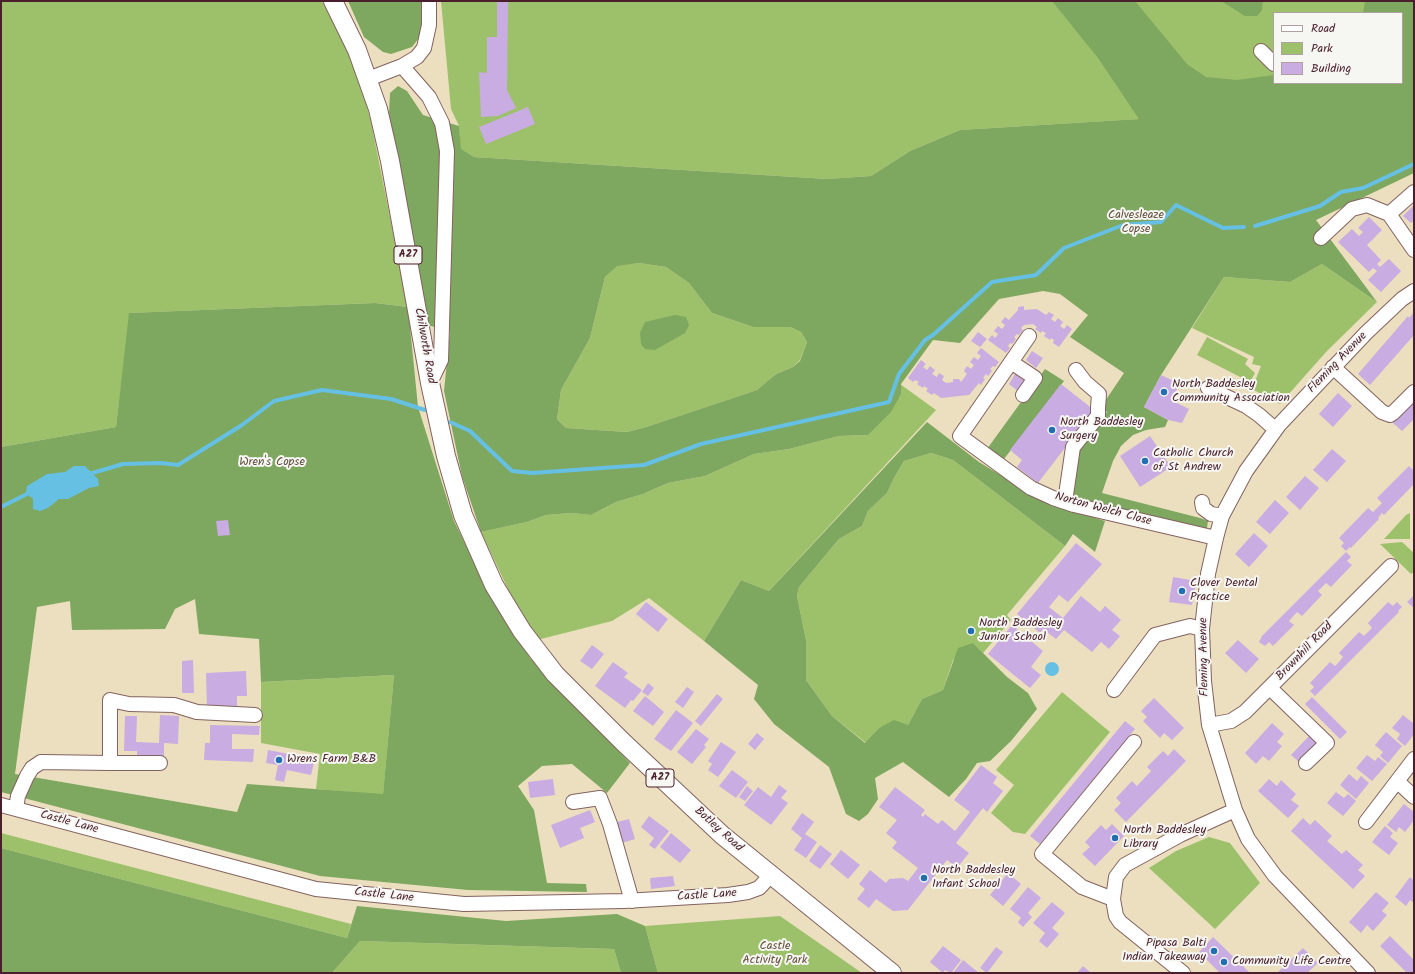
<!DOCTYPE html>
<html>
<head>
<meta charset="utf-8">
<style>
  body { margin:0 }
  #map { position:relative; width:1415px; height:974px; overflow:hidden; background:#ecdfbf; font-family:Kalam,sans-serif }
  canvas { display:block }
  .frame { position:absolute; inset:0; border:2px solid #4a1f2b; pointer-events:none }
  .legend { position:absolute; left:1273px; top:12px; width:130px; height:72px; box-sizing:border-box; background:#f6f6f2; border:1px solid #b1a0a2; margin:0; padding:5px 7px; list-style:none; font-size:12px; color:#4a1f2b }
  .legend li { display:flex; align-items:center; gap:8px; height:20px }
  .legend b { width:20px; border:1px solid #b1a0a2 }
</style>
</head>
<body>
<div id="map">
<canvas width="1415" height="974"></canvas>
<div class="frame"></div>
<ul class="legend">
<li><b style="height:5px;background:#fff"></b>Road</li>
<li><b style="height:11px;background:#9dc16b"></b>Park</li>
<li><b style="height:11px;background:#c9ace1"></b>Building</li>
</ul>
</div>
<script>
const context = document.querySelector('canvas').getContext('2d');
context.lineJoin = 'round';
function fillPath(path, color) {
  context.fillStyle = color;
  context.fill(path, 'evenodd');
}
function toPath(rows) {
  const path = new Path2D();
  for (const r of rows) {
    if (r.length === 3) {
      path.moveTo(r[0] + r[2], r[1]);
      path.arc(r[0], r[1], r[2], 0, 2 * Math.PI);
      continue;
    }
    path.moveTo(r[0], r[1]);
    for (let i = 2; i < r.length; i += 2) path.lineTo(r[i], r[i + 1]);
  }
  return path;
}
function strokePath(path, color, width, dash) {
  context.strokeStyle = color;
  context.lineWidth = width;
  context.lineCap = dash ? 'butt' : 'round';
  context.setLineDash(dash || []);
  context.stroke(path);
}
function write(font, color, halo, rows, align = 'center') {
  context.font = font + ' Kalam,sans-serif';
  context.lineWidth = 4;
  context.setLineDash([]);
  context.textBaseline = 'middle';
  context.strokeStyle = halo;
  context.fillStyle = color;
  for (const [text, x, y, turn = 0] of rows) {
    context.save();
    context.translate(x, y);
    context.rotate((+turn || 0) * Math.PI / 180);
    context.textAlign = isNaN(turn) ? turn : align;
    if (halo) context.strokeText(text, 0, 0);
    context.fillText(text, 0, 0);
    context.restore();
  }
}
const green = toPath([
  [1,1,322,1,356,67,371,122,408,307,375,303,130,313,116,427,1,447],
  [441,1,1377,1,1377,13,1274,13,1274,83,1140,119,960,130,910,151,871,176,827,179,474,157,460,149,459,126,451,109],
  [639,263,666,267,689,283,712,313,753,327,790,327,801,332,807,342,800,360,793,367,776,374,757,390,646,427,627,432,566,428,557,419,561,390,590,338,605,277,617,265],
  [1322,264,1377,302,1326,352,1280,404,1252,389,1261,366,1252,364,1254,357,1192,328,1224,277,1290,282],
  [1207,337,1248,359,1245,364,1255,373,1250,382,1197,355],
  [900,384,936,410,769,591,741,580,704,641,649,598,612,621,537,640,516,606,481,532,527,522,546,515,571,513,591,515,616,502,643,494,668,483,705,476,754,454,789,449,839,436,868,435,901,394],
  [931,453,953,460,1065,546,1007,615,1011,620,983,653,973,643,953,660,943,690,922,699,908,725,879,728,866,743,832,716,806,680,806,640,797,596,799,587,839,539,862,526,868,511,887,493,894,478,904,461],
  [1410,513,1410,539,1384,539,1406,515],
  [1402,542,1414,553,1414,572,1411,574,1380,544],
  [394,675,383,795,316,789,320,754,261,743,261,682],
  [1062,692,1110,732,1025,834,1013,832,991,813,1014,785,996,770],
  [1,833,351,924,347,938,1,848],
  [1209,837,1230,843,1260,883,1215,929,1149,868,1176,851],
  [780,916,862,973,658,973,645,926],
  [360,941,614,949,621,973,332,973]
]);
const forest = toPath([
  [348,1,422,1,423,18,419,38,412,47,391,54,383,52,364,37],
  [1052,1,1135,1,1187,64,1206,77,1237,80,1274,75,1274,83,1402,83,1402,13,1363,13,1365,1,1414,1,1414,173,1316,220,1377,302,1322,264,1290,282,1224,277,1161,375,1144,407,1168,420,1165,427,1146,430,1133,435,1121,446,1113,461,1102,493,1200,518,1208,521,1207,528,1200,530,1074,500,1073,483,1078,451,1107,412,1101,407,1124,373,1070,337,1088,315,1060,294,1043,291,999,299,960,343,933,340,901,384,901,394,891,412,868,435,839,436,789,449,754,454,705,476,668,483,643,494,616,502,591,515,571,513,546,515,527,522,481,532,462,476,444,391,450,331,427,325,389,113,390,93,398,86,407,91,423,115,459,126,461,149,474,157,827,179,871,176,910,151,960,130,1139,119,1098,58],
  [639,263,666,267,689,283,712,313,753,327,790,327,801,332,807,342,800,361,793,367,776,374,757,390,646,427,627,432,566,428,557,419,561,390,590,338,605,277,617,266],
  [1221,1,1263,1,1262,10,1257,16,1245,16],
  [375,303,408,307,418,407,454,521,491,597,530,658,630,763,607,793,572,764,542,766,518,786,534,810,547,883,586,884,587,892,468,890,320,876,1,792,1,447,116,427,129,313],
  [195,599,199,634,259,639,261,682,394,675,383,794,247,784,237,812,15,774,37,607,70,601,72,630,165,629,175,609],
  [675,315,686,317,689,325,685,333,655,350,645,349,641,344,640,333,645,322],
  [1045,369,1064,381,1004,459,987,449],
  [927,422,979,462,1044,502,1105,521,1095,552,1073,534,1065,546,953,460,931,453,904,461,894,478,887,493,868,511,862,526,839,539,799,587,797,596,806,640,806,680,832,716,865,743,879,728,894,720,908,725,922,699,943,690,958,648,973,643,1007,677,1028,693,1037,709,1011,741,990,761,977,763,966,779,949,797,903,762,875,778,878,799,868,814,859,821,846,814,829,767,774,724,754,699,758,685,704,641,741,580,769,591],
  [1,848,347,938,357,906,506,921,617,914,645,926,658,973,621,973,614,949,360,941,332,973,1,973]
]);
const water = toPath([
  [74,466,85,466,98,479,99,486,89,488,68,499,59,499,48,508,40,511,33,509,33,499,26,493,27,486,47,474,65,472],
  [1052,669,7]
]);
const stream = toPath([
  [1255,226,1320,206,1341,192,1363,188,1414,164],
  [450,422,470,431,512,471,532,473,644,465,701,444,889,402,899,374,925,340,933,335,992,282,1036,275,1064,248,1123,225,1161,222,1176,205,1223,228,1244,227],
  [89,474,123,464,161,463,178,465,242,425,274,401,322,390,391,399,425,410],
  [1,507,31,492]
]);
const building = toPath([
  [497,1,508,1,507,90,516,108,498,116,481,117,479,72,487,73,487,37,497,37],
  [528,107,535,124,486,144,479,127],
  [1414,205,1414,220,1411,223,1403,216],
  [1369,217,1382,230,1367,245,1381,260,1377,264,1380,267,1389,259,1401,271,1381,292,1368,280,1377,271,1373,268,1369,272,1338,242,1352,229,1359,236,1363,232,1358,228],
  [1024,306,1024,310,1037,309,1046,315,1049,312,1054,315,1051,319,1055,322,1058,318,1063,322,1060,326,1064,329,1067,325,1072,329,1059,347,1053,343,1054,340,1051,338,1050,340,1044,336,1046,333,1042,331,1041,333,1035,329,1037,327,1033,324,1024,325,1021,328,1023,330,1019,335,1017,334,1014,337,1016,339,1012,344,1010,343,1008,346,1010,348,1006,353,988,340,992,335,995,338,998,334,994,331,998,326,1002,329,1005,325,1001,322,1005,317,1009,320,1018,310,1018,307],
  [1414,312,1414,335,1370,385,1358,374,1408,316,1409,318],
  [978,332,987,339,980,347,971,341],
  [981,348,999,362,995,367,993,366,990,369,992,371,988,376,986,374,983,378,985,379,981,385,979,383,969,395,941,398,934,393,932,395,926,391,928,389,924,386,923,388,917,384,919,382,915,380,913,382,908,378,921,360,926,364,923,367,927,370,930,366,935,370,932,374,937,377,939,373,944,376,942,380,946,383,953,382,953,379,959,379,961,382,967,374,964,371,967,366,971,369,974,365,970,362,974,357,978,360,981,356,977,353],
  [1032,351,1043,358,1036,368,1026,360],
  [1015,374,1026,382,1019,392,1009,384],
  [1161,375,1180,384,1171,400,1189,409,1182,423,1168,420,1144,407],
  [1061,384,1094,410,1038,483,1017,467,1022,460,1010,450],
  [1338,393,1352,406,1333,427,1319,414],
  [1414,402,1414,419,1402,431,1393,423],
  [1150,436,1171,467,1140,487,1120,456],
  [1332,449,1346,461,1327,482,1313,470],
  [1409,466,1414,471,1414,484,1384,515,1382,513,1378,518,1379,519,1351,548,1350,547,1346,551,1341,546,1344,543,1339,538,1368,508,1373,512,1382,503,1377,498],
  [1305,476,1319,488,1300,510,1286,497],
  [1275,500,1289,513,1270,534,1256,522],
  [228,520,230,535,218,536,216,521],
  [1254,533,1268,546,1249,567,1235,554],
  [1076,543,1102,564,1068,602,1059,595,1049,607,1063,618,1081,596,1100,612,1105,606,1121,620,1112,630,1120,636,1109,649,1101,642,1092,652,1064,630,1056,639,1043,629,1040,633,1017,614],
  [1346,552,1351,557,1347,561,1352,565,1331,587,1326,583,1318,591,1322,595,1302,616,1297,612,1289,621,1294,625,1273,646,1269,642,1265,646,1259,642,1262,636],
  [1173,577,1196,581,1192,605,1169,602],
  [1414,595,1414,608,1407,602],
  [646,602,668,619,658,632,636,614],
  [1388,602,1393,606,1397,602,1402,607,1398,611,1399,612,1315,696,1310,691,1314,687,1310,683,1330,662,1335,666,1339,662,1343,657,1339,653,1359,632,1364,636,1372,628,1368,623],
  [1012,625,1043,651,1031,667,1041,675,1030,688,988,654],
  [1238,640,1259,659,1246,673,1225,653],
  [592,645,604,654,592,669,580,661],
  [193,660,194,693,182,693,182,661],
  [613,662,628,673,624,677,642,690,633,701,631,700,625,708,595,686],
  [246,671,247,696,237,696,237,708,207,709,206,673],
  [648,683,654,688,648,696,642,692],
  [687,687,694,692,683,708,675,702],
  [717,694,723,699,701,726,695,721],
  [645,696,664,712,653,726,633,711],
  [1312,697,1347,732,1340,739,1305,704],
  [1154,698,1184,728,1172,740,1164,733,1160,738,1143,721,1147,717,1141,711],
  [676,710,693,723,671,751,654,739],
  [160,715,179,716,178,744,164,743,164,757,137,756,137,751,124,751,125,716,137,716,136,742,159,743],
  [1403,715,1414,724,1414,734,1405,746,1397,739,1400,734,1392,728],
  [1125,721,1135,729,1040,844,1030,836],
  [1272,723,1284,734,1277,742,1282,746,1269,761,1263,756,1256,764,1245,753],
  [210,725,260,726,259,735,232,734,232,749,254,749,253,762,204,760,205,743,210,743],
  [696,729,709,739,704,745,706,747,692,764,677,752],
  [1386,732,1402,746,1388,763,1380,756,1383,752,1375,745],
  [757,733,764,739,755,750,748,744],
  [1309,736,1317,744,1299,762,1291,755],
  [721,742,736,752,718,777,708,770,712,764,708,761],
  [1174,749,1186,761,1126,822,1114,810,1121,803,1116,798,1132,781,1137,786,1151,771,1147,767,1163,751,1168,756],
  [268,750,315,759,311,775,287,770,284,782,275,780,278,765,266,763],
  [1367,755,1375,761,1378,757,1387,764,1372,781,1356,768],
  [981,765,997,777,993,783,1003,791,987,812,983,808,956,843,969,853,957,868,947,860,908,910,893,911,876,899,869,908,857,899,865,889,859,884,870,870,886,883,889,879,903,878,908,881,918,868,892,848,897,842,886,833,897,820,879,807,895,787,925,810,921,815,923,817,925,814,938,824,942,820,955,831,970,812,954,800],
  [732,770,748,782,736,798,719,786],
  [1349,774,1357,781,1361,776,1369,783,1356,799,1340,785],
  [553,779,555,795,530,798,528,782],
  [1269,779,1277,786,1281,780,1296,794,1291,800,1299,806,1288,818,1258,791],
  [779,785,787,791,781,798,788,803,771,825,744,805,758,787,771,797],
  [747,786,753,791,745,801,739,797],
  [1336,792,1344,798,1348,794,1356,801,1343,816,1327,803],
  [1404,804,1414,812,1414,820,1405,832,1399,827,1396,832,1387,825],
  [590,810,595,822,580,828,584,838,560,848,551,825],
  [802,813,814,822,805,834,817,842,806,858,794,850,802,838,791,829],
  [649,816,669,831,655,849,649,845,654,838,641,827],
  [1303,818,1310,825,1315,820,1332,836,1327,841,1342,854,1346,850,1363,865,1358,870,1365,876,1353,889,1291,831],
  [629,819,635,839,622,843,617,822],
  [1112,824,1124,836,1095,866,1082,854,1090,847,1085,842,1101,825,1106,830],
  [1385,826,1393,833,1390,837,1398,843,1389,855,1372,842],
  [671,833,691,850,680,863,660,847],
  [820,845,832,854,820,869,809,861],
  [841,850,860,865,848,879,830,864],
  [1008,873,1021,884,1003,906,990,895],
  [673,876,675,886,651,889,650,878],
  [1410,877,1414,881,1414,903,1410,900,1406,906,1395,897],
  [1028,887,1041,898,1028,913,1032,917,1023,927,1018,922,1021,918,1010,909],
  [1376,892,1389,903,1382,911,1387,915,1373,931,1367,925,1361,933,1349,922],
  [1052,902,1065,913,1052,928,1059,934,1047,948,1039,941,1045,933,1033,923],
  [1390,936,1414,960,1414,973,1407,973,1380,946],
  [1213,937,1250,973,1220,973,1199,952],
  [943,946,961,960,951,973,945,970,943,973,930,962],
  [996,947,1003,952,987,973,980,968],
  [1303,948,1318,963,1307,973,1277,973],
  [963,960,979,973,953,973],
  [1083,966,1091,973,1077,973]
]);
const minor = toPath([
  [1261,51,1274,64],
  [402,66,429,97,442,123,447,151,441,360,430,383],
  [368,79,402,66,417,57,424,48,429,25,429,1],
  [1414,192,1389,214,1414,250],
  [1321,238,1352,209,1367,205,1389,214],
  [1029,336,960,436,1031,488,1053,498,1074,505,1216,538],
  [1011,362,1035,378,1023,395],
  [1333,367,1382,412,1390,415,1393,413,1414,392],
  [1208,388,1246,406,1259,415,1275,429],
  [1065,502,1073,447,1098,416,1098,408,1099,394,1085,382,1076,370],
  [1202,502,1203,508,1211,514,1222,516],
  [1270,688,1327,743,1306,763],
  [1114,690,1155,635,1190,626,1202,629],
  [1209,725,1231,721,1245,712,1391,566],
  [110,763,160,763],
  [1398,782,1414,797],
  [573,802,600,798,610,824,632,901],
  [1,805,316,889,464,904,624,901,728,895,748,892,759,888,771,875],
  [16,809,18,796,27,776,32,768,41,762,110,763,110,700,129,704,174,705,197,712,255,715],
  [1366,822,1414,759],
  [1113,899,1082,887,1042,854,1134,742],
  [1183,973,1120,922,1116,916,1113,899,1116,877,1125,865,1180,835,1235,810],
  [1368,973,1275,876,1248,839,1235,810,1209,725,1204,681,1202,629,1208,574,1216,538,1222,516,1246,471,1279,425,1366,333,1402,299,1414,291]
]);
const major = toPath([
  [333,1,357,50,378,109,390,161,430,383,446,456,463,515,494,585,522,631,555,674,623,742,722,835,892,973]
]);
const markers = [
  [1164,392,4,"#1f6fb2"],
  [1052,430,4,"#1f6fb2"],
  [1145,461,4,"#1f6fb2"],
  [1182,591,4,"#1f6fb2"],
  [971,631,4,"#1f6fb2"],
  [279,760,4,"#1f6fb2"],
  [1115,838,4,"#1f6fb2"],
  [924,878,4,"#1f6fb2"],
  [1214,951,4,"#1f6fb2"],
  [1224,962,4,"#1f6fb2"]
];
const shields = [
  [408,255,28],
  [660,778,28]
];
const shieldNames = [
  ["A27",408,255],
  ["A27",660,778]
];
const parkNames = [
  ["Calvesleaze",1136,216],
  ["Copse",1136,230],
  ["Wren's Copse",272,463],
  ["Castle",775,947],
  ["Activity Park",775,961]
];
const streetNames = [
  ["Chilworth Road",424,346,80],
  ["Fleming Avenue",1338,363,-46],
  ["Norton Welch Close",1103,510,15],
  ["Brownhill Road",1305,652,-46],
  ["Fleming Avenue",1205,657,-91],
  ["Castle Lane",69,823,15],
  ["Botley Road",718,830,42],
  ["Castle Lane",384,896,6],
  ["Castle Lane",707,896,-4]
];
const poiNames = [
  ["North Baddesley",1172,385],
  ["Community Association",1172,399],
  ["North Baddesley",1060,423],
  ["Surgery",1060,437],
  ["Catholic Church",1153,454],
  ["of St Andrew",1153,468],
  ["Clover Dental",1190,584],
  ["Practice",1190,598],
  ["North Baddesley",979,624],
  ["Junior School",979,638],
  ["Wrens Farm B&B",287,760],
  ["North Baddesley",1123,831],
  ["Library",1123,845],
  ["North Baddesley",932,871],
  ["Infant School",932,885],
  ["Pipasa Balti",1206,944,"right"],
  ["Indian Takeaway",1206,958,"right"],
  ["Community Life Centre",1232,962]
];
fillPath(green, '#9dc16b');
fillPath(forest, '#7ea75f');
fillPath(water, '#66c0e4');
strokePath(stream, '#66c0e4', 4);
fillPath(building, '#c9ace1');
strokePath(minor, '#83625f', 16);
strokePath(major, '#83625f', 20);
strokePath(minor, '#fff', 14);
strokePath(major, '#fff', 18);
for (const [x, y, r, color] of markers) {
  const dot = new Path2D();
  dot.arc(x, y, r, 0, 2 * Math.PI);
  context.fillStyle = color;
  context.fill(dot);
  strokePath(dot, '#f6f6f2', 1.5);
}
for (const [x, y, w] of shields) {
  const box = new Path2D();
  box.roundRect(x - w / 2, y - 9, w, 18, 3);
  context.fillStyle = '#f6f6f2';
  context.fill(box);
  strokePath(box, '#4a1f2b', 1);
}
write('bold 11px', '#4a1f2b', null, shieldNames);
write('12px', '#63503e', '#f6f6f2', parkNames);
write('12px', '#4a1f2b', '#f6f6f2', streetNames);
write('12px', '#4a1f2b', '#f6f6f2', poiNames, 'left');
</script>
</body>
</html>
